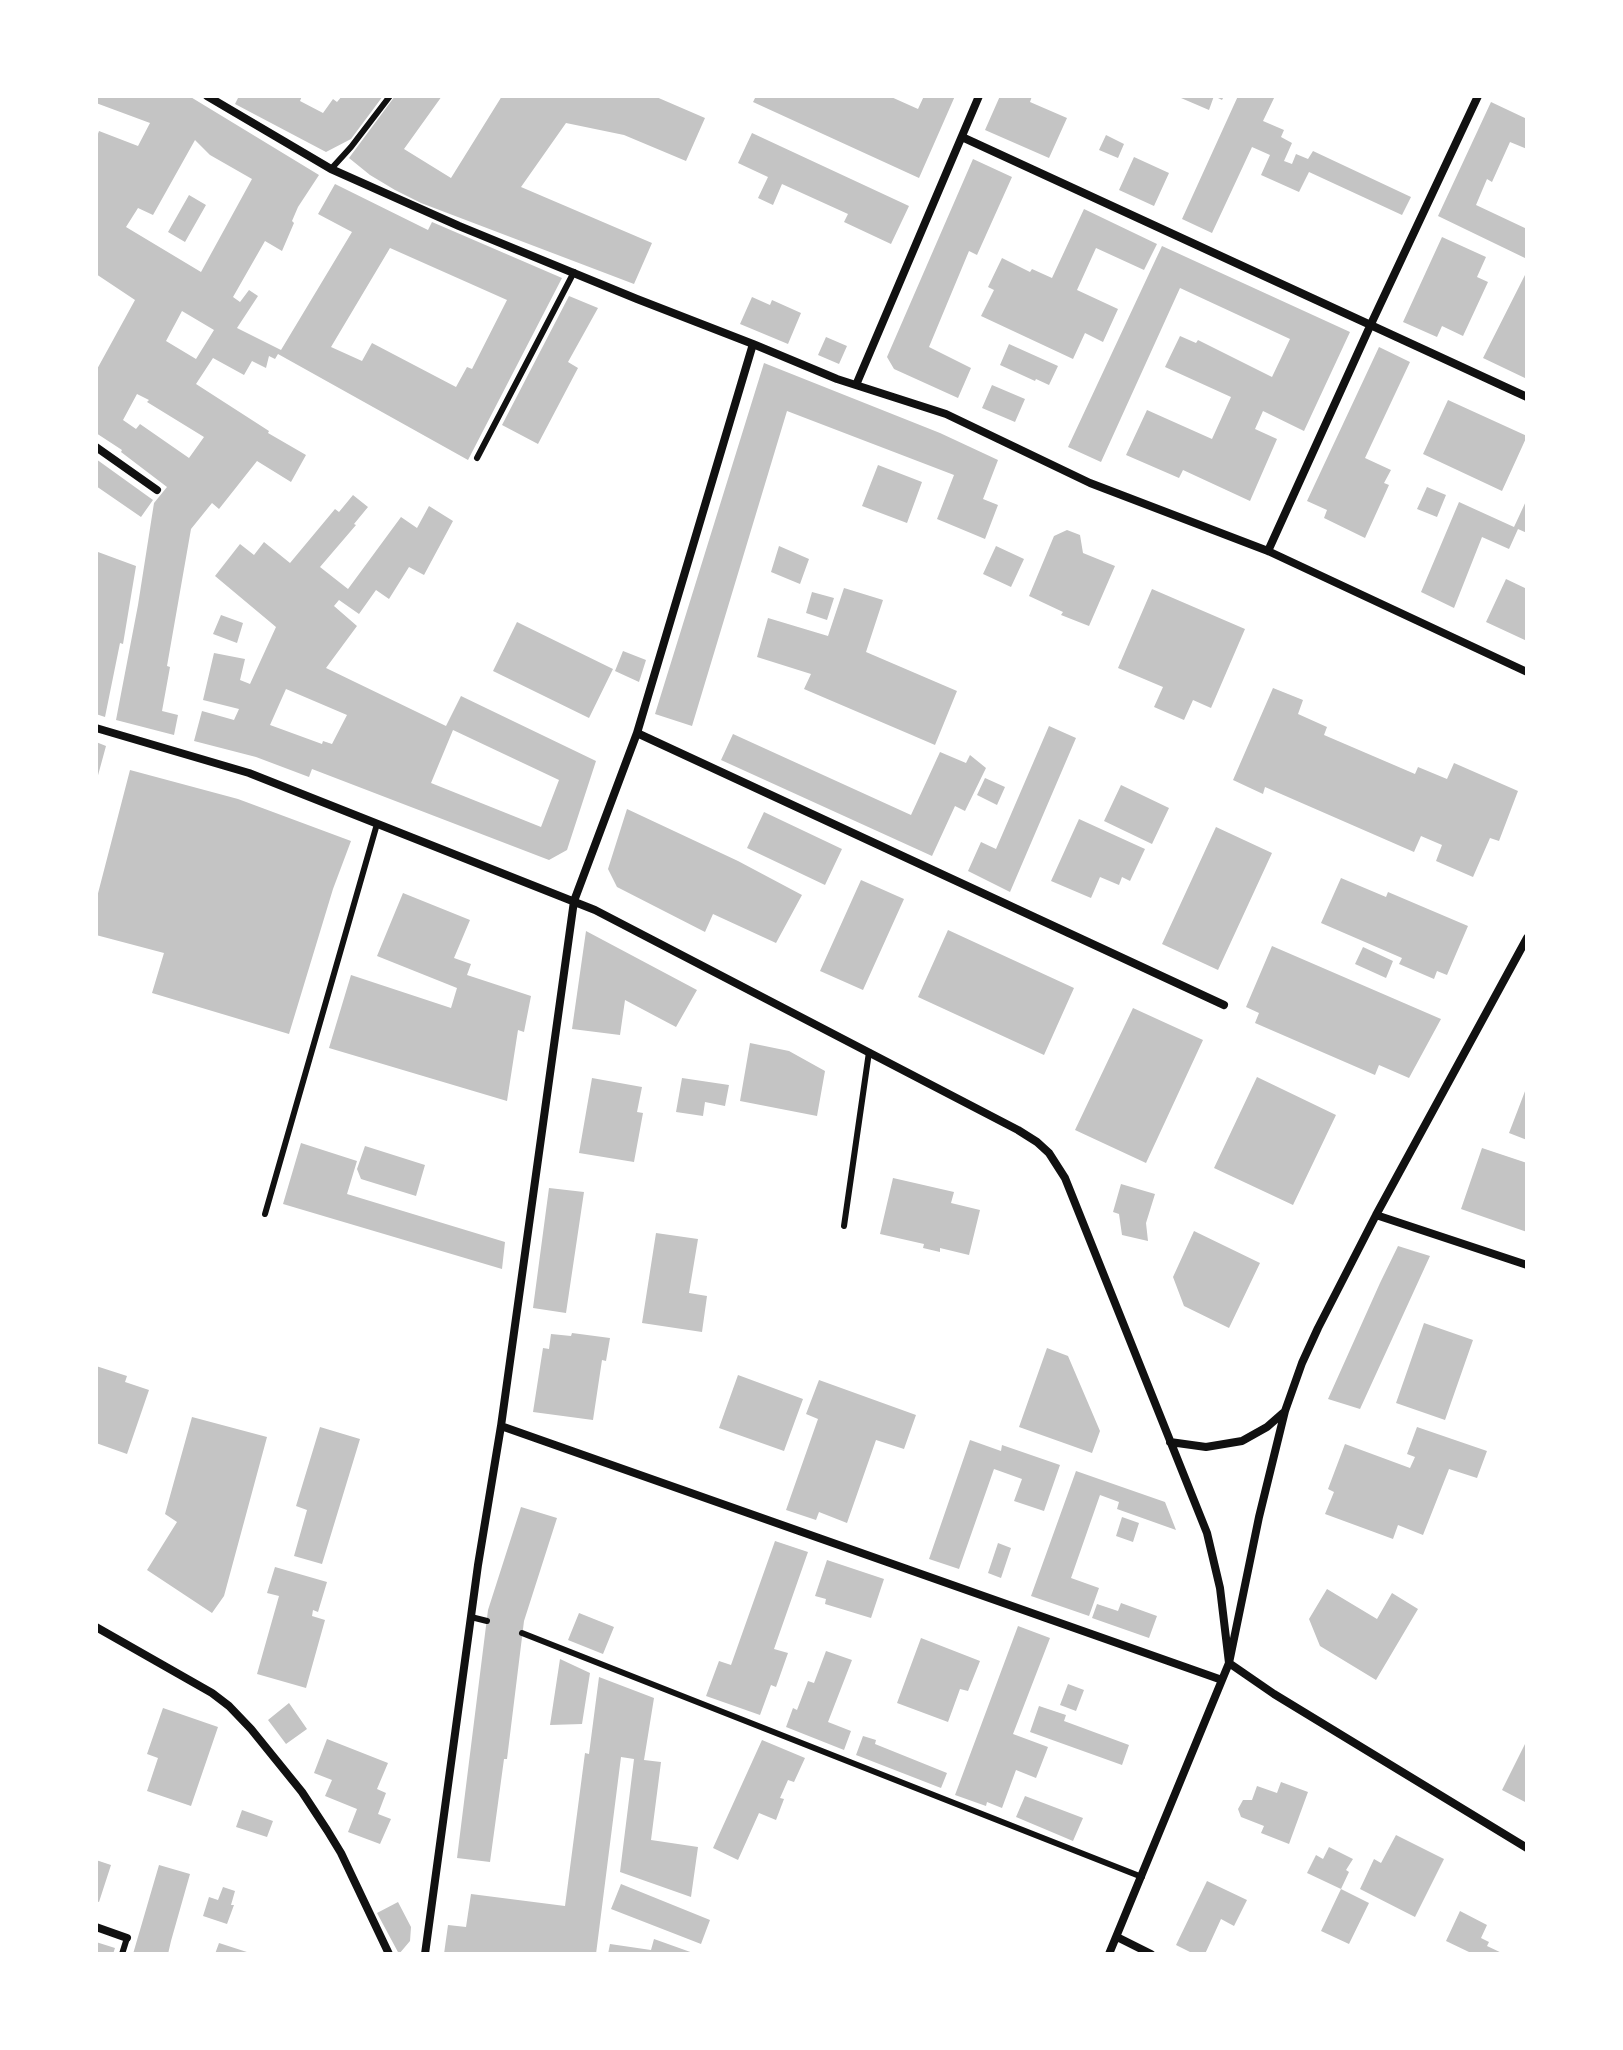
<!DOCTYPE html>
<html>
<head>
<meta charset="utf-8">
<style>
  body { margin:0 }
  #map { position:relative; width:1623px; height:2050px; overflow:hidden; background:#fff; font-family:"Archivo Narrow",sans-serif }
  canvas { display:block }
  .frame { position:absolute; inset:0; border:98px solid #fff; pointer-events:none }
</style>
</head>
<body>
<div id="map">
<canvas width="1623" height="2050"></canvas>
<div class="frame"></div>
</div>
<script>
const context = document.querySelector('canvas').getContext('2d');
context.lineJoin = 'round';
function fillPath(path, color) {
  context.fillStyle = color;
  context.fill(path, 'evenodd');
}
function toPath(rows) {
  const path = new Path2D();
  for (const r of rows) {
    path.moveTo(r[0], r[1]);
    for (let i = 2; i < r.length; i += 2) path.lineTo(r[i], r[i + 1]);
  }
  return path;
}
function strokePath(path, color, width, dash) {
  context.strokeStyle = color;
  context.lineWidth = width;
  context.lineCap = dash ? 'butt' : 'round';
  context.setLineDash(dash || []);
  context.stroke(path);
}
const building = toPath([
  [96,96,189,96,319,175,298,207,292,221,294,223,282,251,265,241,233,297,240,302,249,290,258,296,237,328,281,350,352,232,318,214,335,184,428,230,432,222,562,278,468,460,278,354,275,359,269,356,266,368,252,361,244,375,213,358,196,384,269,431,268,433,306,455,291,482,257,461,219,509,212,503,191,529,167,666,170,667,162,711,178,715,174,735,116,720,138,605,154,503,167,487,121,452,122,450,96,433,96,371,135,300,96,274,96,139,99,131,138,146,150,123,96,103],
  [195,140,210,155,252,179,201,272,126,227,138,208,153,215],
  [390,248,507,300,472,369,467,367,456,387,372,343,362,361,331,347],
  [182,311,214,330,196,359,166,341],
  [137,394,149,400,147,402,204,437,189,458,140,424,136,429,123,420],
  [239,96,302,96,300,101,323,113,333,99,337,102,342,96,383,96,351,139,326,152,235,104],
  [395,96,442,96,404,149,451,178,502,96,654,96,705,118,686,161,624,135,566,123,521,187,652,243,634,284,421,203,395,190,370,175,349,158],
  [756,96,889,96,918,109,924,96,955,96,919,178,753,102],
  [1000,96,1032,96,1030,102,1067,118,1049,158,985,130],
  [1182,96,1224,96,1222,100,1214,96,1209,110,1181,98],
  [1238,96,1275,96,1263,121,1284,130,1281,137,1292,143,1284,161,1292,164,1296,154,1308,159,1313,151,1411,197,1402,215,1309,172,1299,192,1261,175,1270,155,1252,147,1212,233,1182,219],
  [1491,102,1527,119,1527,149,1510,142,1492,182,1487,179,1476,205,1527,229,1527,259,1438,216],
  [752,133,909,206,891,244,844,222,848,214,782,184,773,205,758,198,768,177,738,163],
  [1106,135,1124,144,1118,158,1099,150],
  [1134,157,1169,173,1154,206,1119,190],
  [973,159,1012,177,977,255,969,251,929,347,971,368,958,398,894,369,887,357],
  [189,195,206,205,185,242,168,232],
  [1084,209,1157,244,1144,270,1096,248,1077,290,1118,309,1103,342,1085,333,1073,359,981,316,994,290,988,287,1002,258,1030,272,1032,269,1052,278],
  [1442,237,1486,257,1477,277,1488,282,1463,336,1442,326,1437,337,1403,322],
  [1162,246,1350,332,1304,431,1263,411,1255,429,1277,439,1250,501,1183,470,1179,478,1126,455,1147,410,1212,439,1231,397,1165,367,1180,336,1196,343,1198,340,1272,377,1290,339,1180,288,1101,462,1068,447],
  [1527,271,1527,379,1483,358],
  [569,296,598,308,568,362,578,368,538,444,502,425],
  [752,297,770,305,772,300,801,313,788,344,740,324],
  [826,337,847,346,839,364,818,355],
  [1009,344,1058,366,1049,385,1036,379,1035,381,1000,365],
  [1379,347,1410,362,1365,458,1391,470,1384,483,1389,485,1365,538,1324,518,1327,510,1307,501],
  [764,363,940,433,998,460,983,499,998,505,985,539,937,519,954,475,787,411,692,726,655,714],
  [992,385,1025,399,1015,422,982,408],
  [1448,400,1527,436,1502,491,1423,454],
  [96,459,153,500,141,517,96,486],
  [878,465,922,482,907,523,862,506],
  [1427,487,1446,495,1437,517,1417,509],
  [353,495,368,507,354,524,356,525,320,567,348,589,401,517,417,528,429,506,453,521,424,575,409,567,389,599,376,590,359,614,339,600,334,606,357,626,326,668,446,726,461,696,596,761,567,850,549,860,312,769,309,777,256,757,194,741,202,711,234,720,239,709,203,700,214,653,245,659,240,680,250,684,276,627,215,576,240,544,254,555,264,542,290,563,335,509,339,512],
  [286,689,347,715,332,744,323,741,322,744,270,725],
  [453,730,559,780,541,827,431,783],
  [1527,499,1527,533,1518,529,1509,549,1482,537,1454,608,1421,592,1459,502,1514,527],
  [1067,530,1080,535,1083,553,1115,566,1089,626,1061,615,1063,612,1029,596,1054,536],
  [779,546,809,559,800,584,771,572],
  [996,546,1024,559,1011,587,983,574],
  [98,552,136,566,123,644,120,643,105,717,96,714,96,562],
  [1506,579,1527,589,1527,641,1486,622],
  [844,588,883,600,866,652,957,691,935,745,804,689,811,674,757,657,768,618,828,636],
  [1152,589,1245,629,1211,708,1193,700,1184,720,1154,707,1163,687,1118,668],
  [812,592,834,598,827,620,806,613],
  [221,615,243,623,237,643,213,634],
  [517,622,613,669,589,718,493,671],
  [623,651,646,660,639,682,615,671],
  [1273,688,1303,700,1298,714,1327,727,1324,735,1415,774,1418,767,1447,779,1454,763,1518,791,1499,841,1490,838,1473,877,1436,861,1442,845,1421,836,1414,852,1265,787,1263,794,1233,780],
  [1049,726,1076,738,1010,892,968,871,981,842,996,849],
  [733,734,911,815,940,752,966,763,970,755,986,768,965,811,955,806,932,856,721,760],
  [96,742,106,746,97,779,96,779],
  [130,770,238,799,351,841,333,889,289,1034,152,993,164,953,96,935,96,901],
  [985,778,1005,787,997,805,977,795],
  [1121,785,1169,808,1152,844,1104,821],
  [627,809,738,861,802,895,776,943,713,914,705,932,617,887,608,869],
  [764,812,842,849,825,885,747,848],
  [1079,819,1145,849,1130,881,1122,877,1119,885,1100,877,1091,898,1051,881],
  [1216,827,1272,853,1218,970,1162,944],
  [1341,878,1386,897,1388,892,1468,926,1447,975,1437,971,1434,979,1399,964,1402,958,1321,923],
  [861,880,904,899,863,990,820,971],
  [403,893,470,920,454,958,471,964,467,975,531,996,524,1032,518,1030,507,1101,329,1048,351,975,451,1008,457,988,377,956],
  [948,930,1074,988,1044,1055,918,997],
  [586,931,697,990,676,1027,625,1000,620,1035,572,1029],
  [1272,946,1441,1019,1409,1078,1379,1065,1375,1075,1255,1023,1259,1013,1246,1007],
  [1363,947,1393,961,1386,978,1355,964],
  [1133,1008,1203,1040,1146,1163,1075,1130],
  [750,1043,789,1051,825,1071,817,1116,740,1101],
  [1257,1077,1336,1115,1293,1205,1214,1168],
  [592,1078,642,1087,637,1112,643,1113,634,1162,579,1153],
  [682,1078,729,1085,725,1106,705,1102,703,1116,676,1112],
  [1527,1086,1527,1140,1509,1133],
  [301,1143,357,1161,347,1194,505,1242,502,1269,283,1204],
  [365,1146,425,1165,416,1196,361,1179,357,1169],
  [1482,1148,1527,1163,1527,1232,1461,1209],
  [893,1178,954,1192,951,1203,980,1210,969,1255,940,1248,940,1252,923,1248,924,1244,880,1234],
  [1121,1184,1155,1194,1146,1223,1148,1241,1122,1235,1119,1214,1113,1212],
  [549,1188,584,1192,566,1313,533,1308],
  [1194,1231,1260,1263,1229,1328,1184,1306,1173,1277],
  [656,1233,698,1239,689,1293,707,1296,702,1332,642,1323],
  [1398,1246,1430,1256,1360,1409,1328,1399,1380,1283],
  [1424,1323,1473,1340,1445,1420,1396,1403],
  [572,1333,610,1338,606,1361,602,1360,593,1420,533,1412,543,1348,549,1349,551,1334,571,1336],
  [1047,1348,1068,1356,1100,1431,1092,1453,1019,1427],
  [96,1366,127,1376,125,1382,149,1390,127,1454,96,1443],
  [738,1375,803,1399,784,1451,719,1428],
  [819,1380,916,1415,904,1449,876,1440,847,1523,819,1512,816,1520,786,1510,818,1419,806,1414],
  [192,1417,267,1437,224,1596,212,1613,147,1570,177,1522,165,1514],
  [320,1427,360,1439,322,1564,294,1556,307,1510,296,1506],
  [1417,1427,1487,1451,1477,1478,1449,1469,1423,1535,1398,1525,1393,1539,1325,1514,1334,1492,1328,1489,1345,1444,1410,1468,1415,1457,1407,1454],
  [970,1440,1001,1451,1002,1445,1060,1465,1044,1511,1014,1501,1022,1479,994,1469,959,1569,929,1559],
  [1076,1471,1165,1502,1176,1530,1117,1509,1119,1502,1100,1495,1071,1578,1099,1588,1089,1616,1031,1596],
  [521,1507,557,1518,524,1621,507,1759,504,1759,490,1862,457,1858,488,1610],
  [1122,1517,1139,1523,1133,1542,1116,1536],
  [775,1541,808,1552,774,1649,788,1653,776,1687,771,1685,760,1715,706,1696,719,1661,731,1665],
  [998,1543,1011,1548,1001,1578,988,1573],
  [827,1560,884,1579,871,1618,825,1604,826,1599,815,1596],
  [275,1567,327,1582,318,1612,313,1610,312,1616,325,1620,306,1688,257,1674,279,1596,267,1593],
  [1327,1589,1377,1619,1392,1593,1418,1609,1376,1680,1320,1646,1309,1619],
  [1121,1603,1157,1616,1149,1638,1092,1618,1097,1604,1118,1611],
  [579,1613,614,1627,603,1654,568,1640],
  [1018,1626,1050,1638,1013,1734,1048,1747,1036,1778,1016,1770,1002,1808,987,1802,986,1806,955,1795],
  [921,1638,980,1661,968,1691,960,1689,948,1722,897,1703],
  [826,1651,852,1660,828,1722,851,1731,844,1750,786,1727,793,1708,797,1710,808,1681,814,1683],
  [560,1659,590,1673,582,1724,550,1725],
  [599,1677,654,1698,644,1760,661,1762,651,1840,698,1847,691,1897,620,1872,634,1759,621,1757,596,1954,444,1954,448,1925,466,1927,471,1894,565,1906,585,1753,589,1754],
  [1068,1684,1084,1690,1076,1711,1060,1705],
  [289,1703,307,1729,286,1744,268,1720],
  [1039,1706,1066,1715,1064,1721,1129,1745,1122,1765,1030,1732],
  [163,1708,218,1727,191,1806,147,1791,158,1758,147,1754],
  [863,1736,876,1740,875,1744,947,1773,941,1788,856,1755],
  [327,1739,388,1763,377,1789,386,1793,378,1814,391,1819,380,1844,348,1832,357,1809,325,1796,332,1780,314,1773],
  [762,1740,805,1758,794,1782,788,1780,780,1798,784,1799,776,1820,759,1813,738,1860,713,1848],
  [1527,1740,1527,1803,1502,1790],
  [1281,1782,1308,1792,1289,1844,1261,1833,1264,1826,1241,1817,1238,1809,1243,1800,1252,1800,1257,1786,1277,1793],
  [1025,1796,1083,1818,1073,1841,1016,1817],
  [242,1810,273,1821,267,1837,236,1827],
  [1396,1835,1444,1859,1415,1917,1360,1889,1374,1859,1381,1863],
  [1329,1847,1353,1859,1346,1870,1349,1872,1341,1889,1307,1873,1316,1855,1323,1859],
  [96,1860,111,1865,99,1902,96,1901],
  [159,1865,190,1874,171,1941,168,1954,133,1954],
  [1207,1881,1247,1900,1234,1926,1221,1919,1205,1954,1194,1954,1176,1945],
  [621,1884,710,1920,701,1944,611,1909],
  [223,1887,235,1891,231,1905,234,1905,227,1924,203,1916,209,1897,218,1900],
  [1341,1889,1369,1903,1349,1944,1321,1931],
  [398,1902,411,1927,410,1941,399,1954,377,1913],
  [1460,1911,1487,1925,1481,1938,1489,1942,1487,1946,1504,1954,1468,1954,1469,1952,1446,1941],
  [654,1939,696,1954,608,1954,610,1944,651,1950],
  [96,1942,115,1948,113,1954,96,1954],
  [219,1943,250,1953,250,1954,215,1954]
]);
const service = toPath([
  [331,169,351,147,390,96],
  [477,458,574,272],
  [265,1214,377,824],
  [844,1226,869,1052],
  [471,1617,487,1621],
  [522,1633,1142,1877],
  [122,1954,127,1938]
]);
const minor = toPath([
  [207,96,331,169,459,226,637,299,753,344,837,379,946,414,1090,483,1268,551,1527,672],
  [962,137,1527,397],
  [856,385,979,96],
  [96,447,157,490],
  [1268,551,1371,324,1478,96],
  [96,728,249,773,595,910,1018,1130,1037,1142,1049,1153,1065,1178,1207,1533,1220,1588,1229,1663,1274,1694,1527,1848],
  [637,733,1224,1005],
  [1376,1215,1527,1265],
  [501,1426,1222,1680],
  [1170,1442,1206,1447,1242,1441,1267,1427,1283,1413],
  [96,1627,212,1693,229,1706,251,1729,302,1792,327,1830,341,1853,389,1954],
  [96,1927,127,1938],
  [1117,1937,1151,1954],
  [425,1954,478,1565,501,1426,574,901,637,733,753,344],
  [1109,1954,1229,1663,1259,1517,1285,1411,1302,1363,1318,1328,1376,1215,1527,938]
]);
fillPath(building, '#c4c4c4');
strokePath(service, '#111', 6);
strokePath(minor, '#111', 8);
</script>
</body>
</html>
